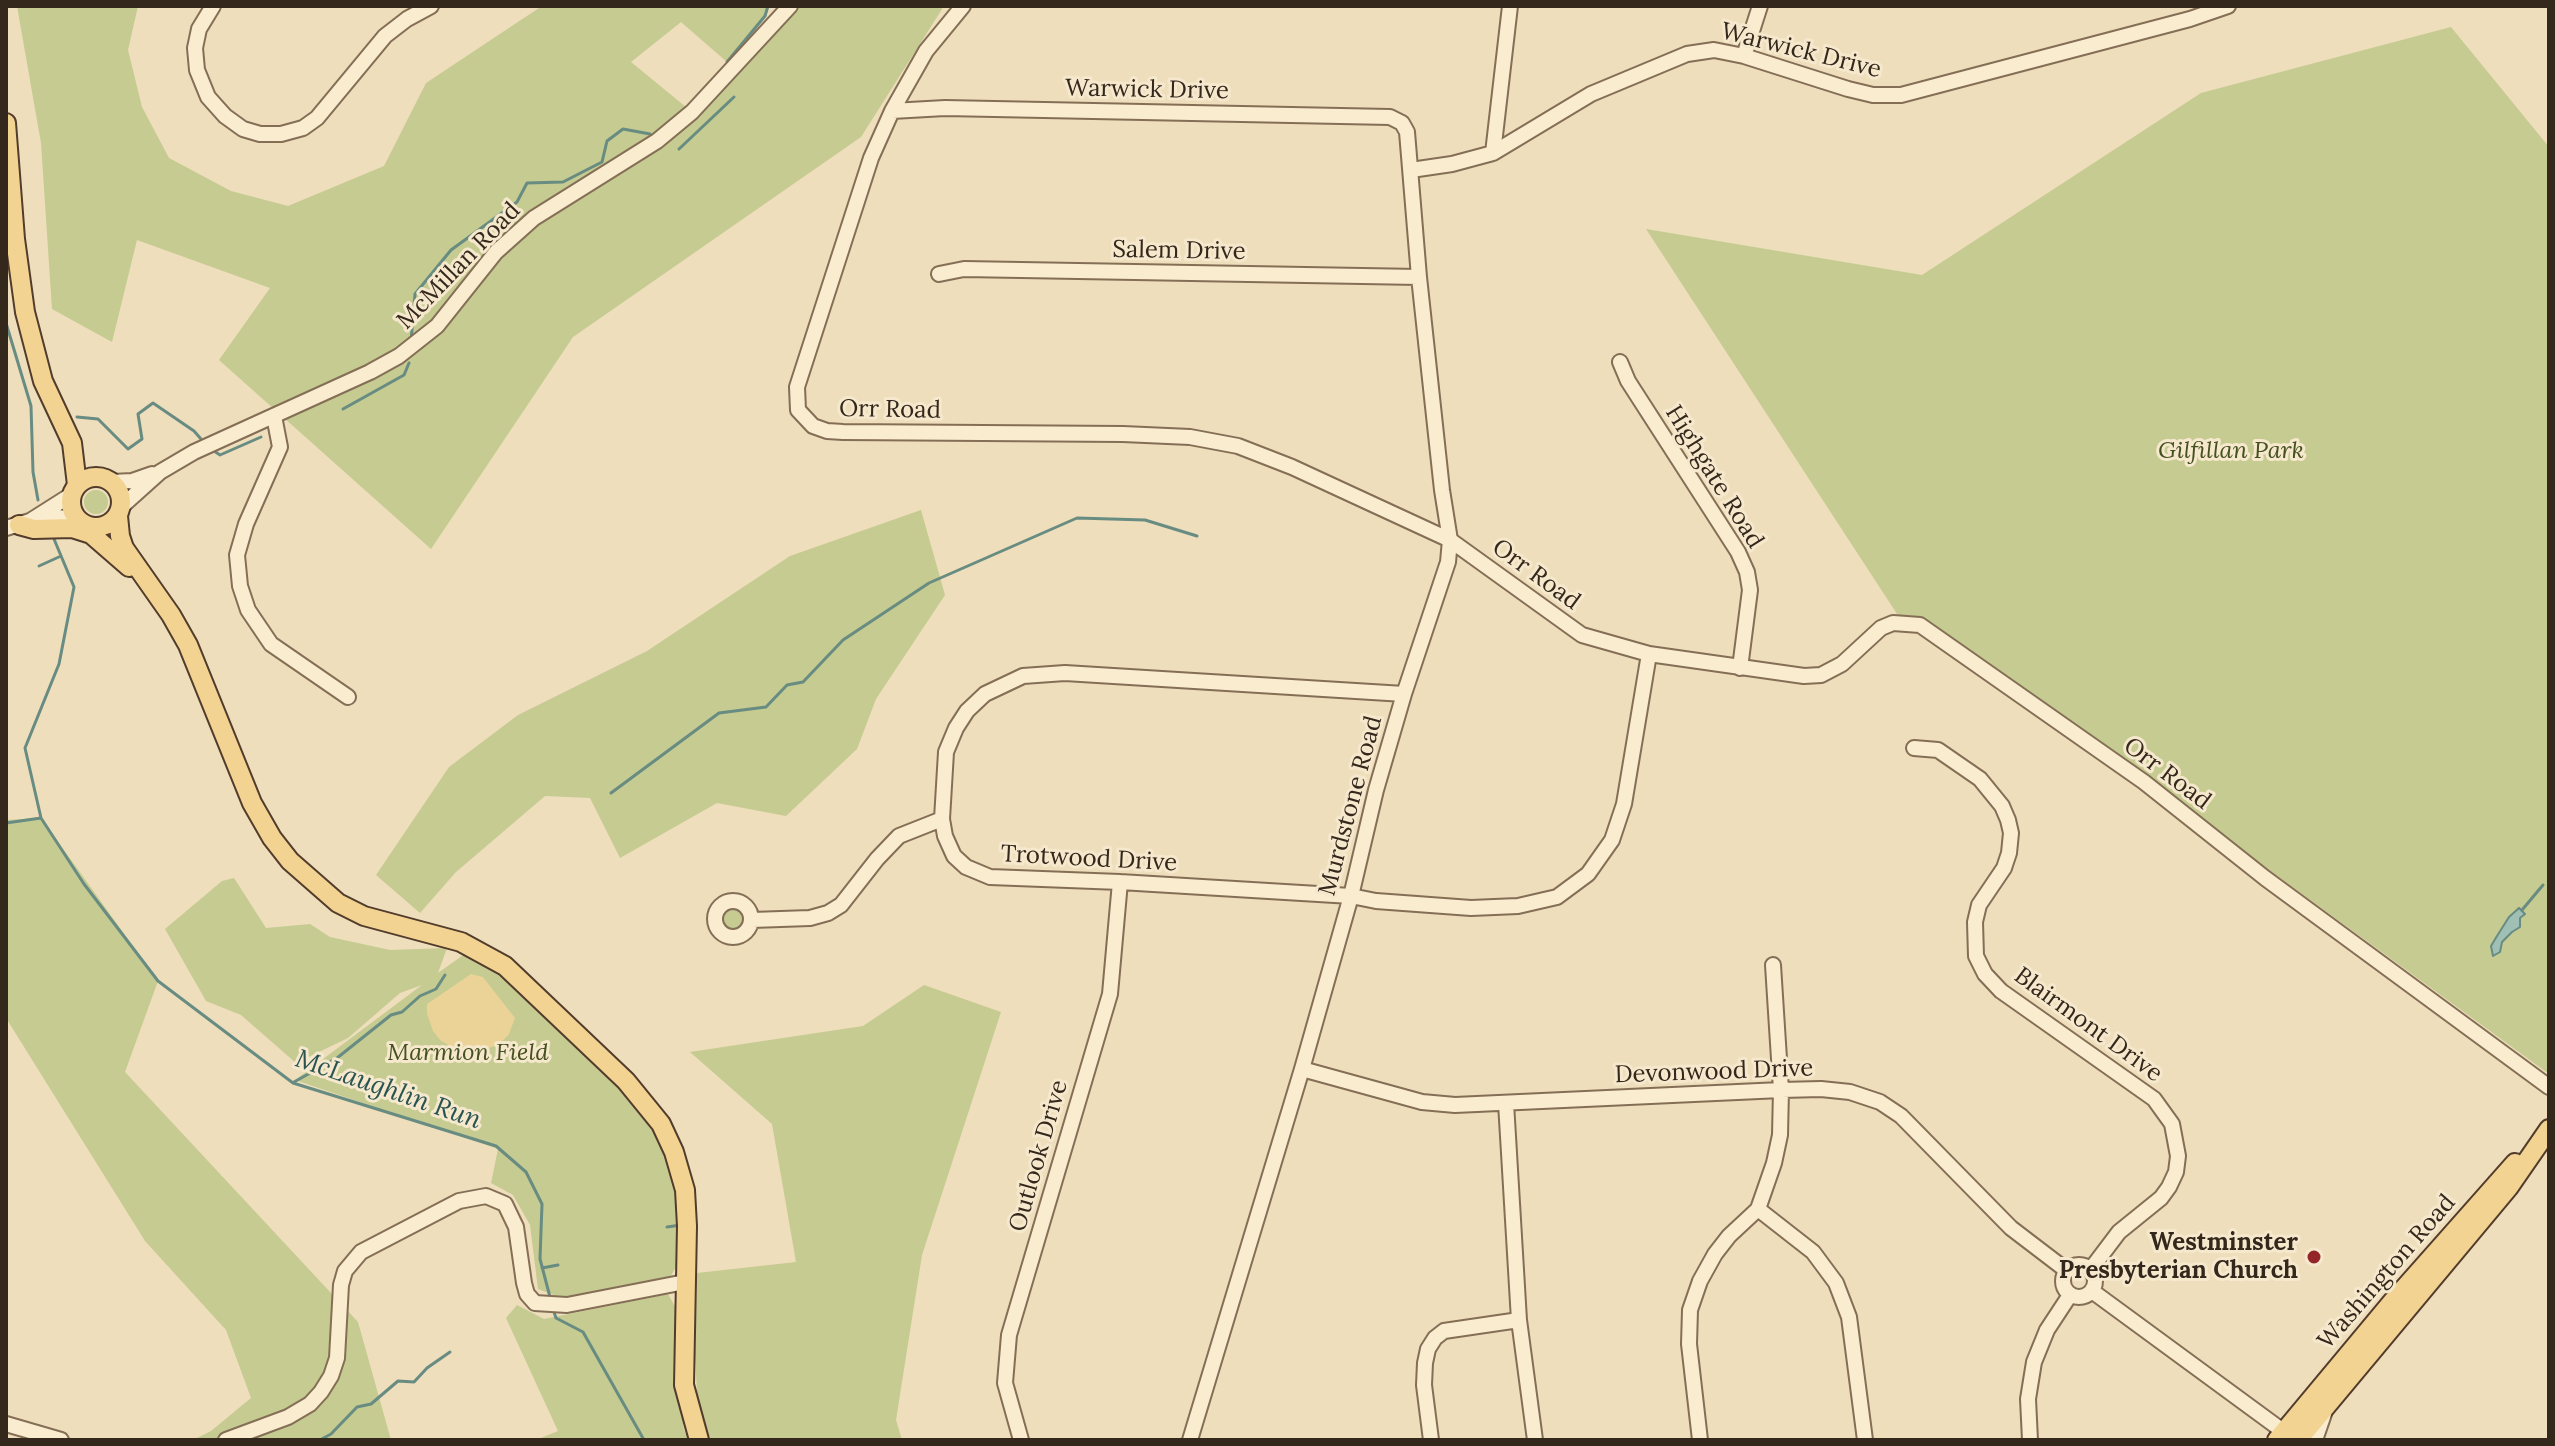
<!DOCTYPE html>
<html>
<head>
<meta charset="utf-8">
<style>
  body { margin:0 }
  #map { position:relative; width:2555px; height:1446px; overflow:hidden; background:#eedebc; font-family:Lora,serif }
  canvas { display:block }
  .frame { position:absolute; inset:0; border:8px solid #34271b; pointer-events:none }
</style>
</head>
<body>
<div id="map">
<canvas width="2555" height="1446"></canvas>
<div class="frame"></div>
</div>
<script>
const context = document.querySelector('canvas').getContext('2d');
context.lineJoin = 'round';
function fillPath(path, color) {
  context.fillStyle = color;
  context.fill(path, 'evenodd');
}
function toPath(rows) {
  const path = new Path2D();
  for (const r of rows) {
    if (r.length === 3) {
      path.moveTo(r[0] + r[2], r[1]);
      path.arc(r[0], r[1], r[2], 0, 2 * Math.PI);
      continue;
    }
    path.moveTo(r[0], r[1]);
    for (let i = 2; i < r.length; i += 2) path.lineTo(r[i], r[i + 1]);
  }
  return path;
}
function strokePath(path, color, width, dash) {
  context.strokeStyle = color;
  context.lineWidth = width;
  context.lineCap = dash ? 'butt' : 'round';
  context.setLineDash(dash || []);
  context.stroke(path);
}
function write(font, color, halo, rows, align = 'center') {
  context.font = font + ' Lora,serif';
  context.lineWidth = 6;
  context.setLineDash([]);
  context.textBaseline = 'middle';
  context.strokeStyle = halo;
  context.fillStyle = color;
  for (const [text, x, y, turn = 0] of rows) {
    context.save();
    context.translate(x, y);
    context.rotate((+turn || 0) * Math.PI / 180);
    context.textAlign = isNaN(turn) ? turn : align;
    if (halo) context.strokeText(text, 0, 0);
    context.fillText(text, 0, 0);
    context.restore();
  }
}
const green = toPath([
  [17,6,138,6,128,50,142,107,169,158,231,191,288,206,384,166,426,83,542,6,768,6,765,16,727,62,681,22,631,62,692,112,796,6,944,6,861,137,573,337,431,549,219,360,270,288,137,240,112,342,52,309,41,143],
  [2451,27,2549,147,2549,1074,1925,619,1899,617,1646,229,1922,275,2201,93],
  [96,502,12],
  [921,510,945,595,876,699,857,749,786,816,717,803,620,858,590,798,545,796,456,872,420,913,376,875,449,767,518,715,647,651,790,556],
  [41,818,158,981,125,1072,358,1322,391,1440,193,1440,211,1431,251,1398,226,1330,145,1241,6,1018,6,820],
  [234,878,266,928,310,924,330,937,390,950,447,948,438,973,466,953,496,969,612,1079,660,1134,677,1186,680,1260,669,1279,570,1301,538,1289,530,1225,513,1195,491,1183,498,1149,295,1080,422,985,400,993,348,1038,296,1063,241,1015,206,1001,165,929,222,881],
  [733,919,12],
  [924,985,1001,1012,922,1255,896,1420,902,1440,711,1440,698,1411,695,1354,697,1273,796,1262,772,1124,690,1052,863,1026],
  [668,1294,678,1312,677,1383,684,1430,689,1440,536,1440,558,1431,506,1318,517,1305,544,1319]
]);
const sand = toPath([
  [471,974,483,977,515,1018,509,1034,500,1044,475,1053,462,1052,441,1041,433,1031,427,1014,427,1004]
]);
const water = toPath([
  [2519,908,2525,914,2520,918,2520,927,2512,932,2502,942,2500,952,2493,956,2491,946,2497,936,2509,917,2519,908]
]);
const stream = toPath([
  [727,62,765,16,768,6],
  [679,149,734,97],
  [6,323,31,406,33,472,38,500],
  [411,341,415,294,451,250,517,202,527,183,563,182,602,162,607,141,623,129,650,134],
  [343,409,404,375,409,363],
  [77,417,98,419,128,449,142,439,138,414,153,403,194,431,201,439],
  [214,451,220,455,261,437],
  [54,539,74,587,59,664,25,748,41,818,84,884,158,981,293,1083,496,1146,526,1172,542,1204,540,1259,550,1297],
  [39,566,61,556],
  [611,793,719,713,766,707,787,685,803,682,843,640,929,583,1077,518,1145,520,1197,536],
  [6,823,41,818],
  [2522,910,2543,885],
  [294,1082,337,1058,391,1015,402,1012,420,996,436,989,445,975],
  [667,1227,681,1225],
  [542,1268,558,1265],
  [553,1309,556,1318,583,1332,644,1440],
  [320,1440,331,1434,357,1407,371,1404,398,1381,414,1382,427,1368,450,1352]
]);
const minor = toPath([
  [213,6,199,29,195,48,197,70,208,97,225,116,243,129,260,134,281,134,303,128,317,118,385,36,407,19,431,6],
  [963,6,926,51,892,111,871,158,797,387,798,410,813,426,827,431,843,432,1123,434,1190,437,1238,446,1292,467,1450,540,1582,635,1649,654,1804,676,1821,675,1842,664,1881,628,1893,623,1920,625,2144,782,2265,878,2549,1087],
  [1744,56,1760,6],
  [892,111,945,108,1390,117,1402,123,1407,132,1419,277,1442,490,1450,540,1448,562,1404,694,1376,790,1351,896,1302,1069,1190,1440],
  [1493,153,1510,6],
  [1411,170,1452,164,1493,153,1591,94,1687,54,1714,50,1744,56,1848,89,1873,95,1901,95,2190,19,2228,6],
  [939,274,964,269,1419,277],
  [1620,362,1628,381,1738,552,1747,572,1750,590,1740,668],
  [274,416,280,447,246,524,237,555,240,586,248,610,271,644,348,697],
  [112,482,132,481,152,474],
  [121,507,160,472,194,452,370,372,399,356,437,326,496,252,534,218,657,141,692,112,790,6],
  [39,520,57,517,77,519],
  [6,528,30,521,71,495],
  [1404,694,1065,673,1023,676,985,694,967,711,956,728,946,752,942,819,945,836,954,856,966,867,990,877,1120,882,1351,896,1376,901,1471,908,1518,906,1557,897,1588,874,1612,840,1624,804,1649,654],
  [1914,748,1938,750,1980,779,2002,806,2008,820,2011,833,2009,853,2004,868,1979,905,1975,922,1976,956,1985,974,2001,991,2154,1099,2172,1124,2178,1156,2176,1172,2169,1187,2161,1198,2119,1232,2091,1269],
  [733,919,18],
  [752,920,810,918,828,913,841,905,877,859,899,836,942,819],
  [1302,1069,1422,1102,1455,1105,1781,1090,1821,1089,1850,1092,1880,1102,1901,1116,2011,1228,2066,1270],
  [1506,1103,1519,1320,1535,1440],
  [1758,1209,1774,1163,1780,1135,1781,1090,1773,965],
  [2079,1281,16],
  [2092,1291,2291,1437],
  [6,1424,61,1440],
  [226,1440,288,1417,310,1404,321,1392,331,1376,337,1358,341,1285,345,1271,361,1252,459,1201,486,1196,505,1204,516,1227,524,1283,527,1294,535,1303,567,1305,685,1282],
  [1021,1440,1005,1383,1009,1335,1110,994,1120,882],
  [1431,1440,1424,1385,1425,1363,1428,1349,1435,1338,1444,1331,1519,1320],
  [1700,1440,1689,1344,1690,1310,1700,1281,1715,1254,1729,1236,1758,1209,1813,1252,1836,1283,1849,1317,1865,1440],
  [2030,1440,2028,1399,2034,1362,2047,1330,2070,1295],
  [2315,1440,2324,1414]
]);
const major = toPath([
  [6,123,15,239,25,312,43,381,72,443,77,485],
  [96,502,25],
  [118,516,120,536,124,548,171,615,188,645,252,803,272,838,290,861,338,903,364,916,461,942,505,966,626,1081,661,1124,674,1152,685,1190,687,1226,684,1385,699,1440],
  [19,525,34,529,72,528,91,534],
  [88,526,91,534,129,567],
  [2277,1440,2392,1302,2515,1163],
  [2298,1440,2509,1187,2549,1129]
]);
const markers = [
  [2314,1257,8,"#942628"]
];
const streetNames = [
  ["Warwick Drive",1801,51,14],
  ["Warwick Drive",1147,90,1],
  ["Salem Drive",1179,251,1],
  ["McMillan Road",459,266,-46],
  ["Orr Road",890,410,1],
  ["Highgate Road",1714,477,58],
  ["Orr Road",1536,575,36],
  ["Orr Road",2167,774,37],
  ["Murdstone Road",1351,806,-75],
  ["Trotwood Drive",1089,859,3],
  ["Blairmont Drive",2088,1025,36],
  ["Devonwood Drive",1714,1072,-2],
  ["Outlook Drive",1039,1156,-74],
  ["Washington Road",2387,1272,-49]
];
const parkNames = [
  ["Gilfillan Park",2231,451],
  ["Marmion Field",468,1053]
];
const poiNames = [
  ["Westminster",2298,1243],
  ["Presbyterian Church",2298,1271]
];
const waterNames = [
  ["McLaughlin Run",388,1090,19]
];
fillPath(green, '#c5cb91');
fillPath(sand, '#ebd398');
fillPath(water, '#a0bfb5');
strokePath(water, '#688c82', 2);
strokePath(stream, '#688c82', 3);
strokePath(minor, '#856e56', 18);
strokePath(major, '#523c2b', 22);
strokePath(minor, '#f9eccf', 14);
strokePath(major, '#f3d392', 18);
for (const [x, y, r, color] of markers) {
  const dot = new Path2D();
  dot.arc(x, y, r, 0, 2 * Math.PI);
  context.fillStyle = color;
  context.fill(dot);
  strokePath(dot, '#f5e8cc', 3);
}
write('24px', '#34271b', '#f5e8cc', streetNames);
write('italic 24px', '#465121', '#f5e8cc', parkNames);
write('bold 24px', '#34271b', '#f5e8cc', poiNames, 'right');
write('italic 26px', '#2a5451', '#f5e8cc', waterNames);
</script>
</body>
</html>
